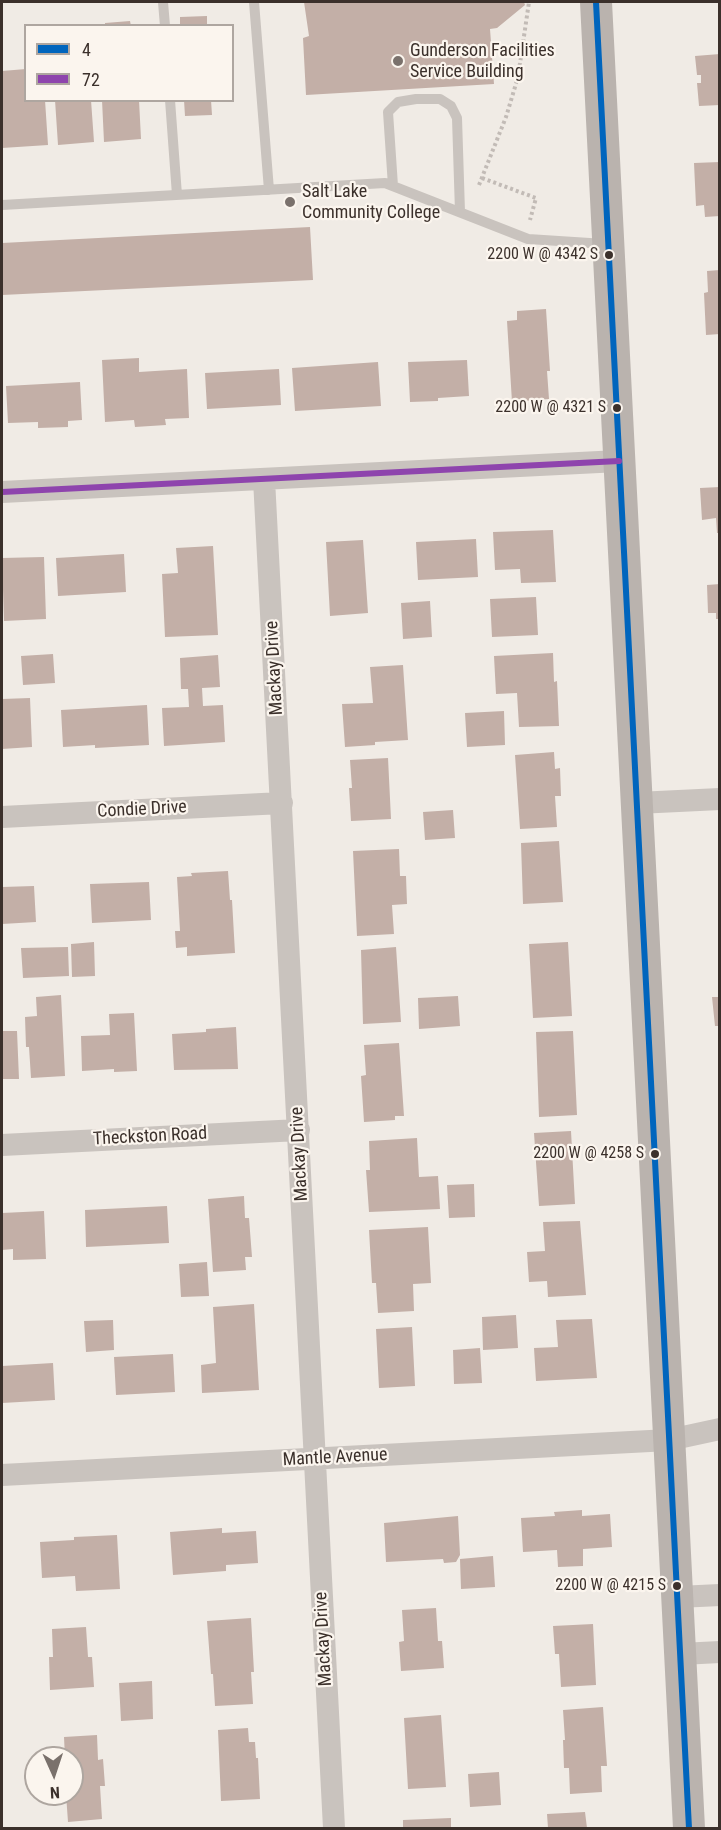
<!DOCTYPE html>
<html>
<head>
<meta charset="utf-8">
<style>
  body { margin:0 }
  #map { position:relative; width:721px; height:1830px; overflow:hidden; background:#f0ebe5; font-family:"Roboto Condensed",sans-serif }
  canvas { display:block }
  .frame { position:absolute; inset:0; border:3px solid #3b302b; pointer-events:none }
  .legend { position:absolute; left:24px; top:24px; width:210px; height:78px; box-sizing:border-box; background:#fbf5ee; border:2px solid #aea6a0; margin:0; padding:8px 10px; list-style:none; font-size:18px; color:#3b302b }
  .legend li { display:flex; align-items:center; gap:12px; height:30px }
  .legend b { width:30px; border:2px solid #aea6a0 }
  .north { position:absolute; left:24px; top:1746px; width:60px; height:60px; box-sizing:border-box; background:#fbf5ee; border:2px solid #aea6a0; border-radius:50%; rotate:177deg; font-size:16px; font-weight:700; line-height:24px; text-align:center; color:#3b302b }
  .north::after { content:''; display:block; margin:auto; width:21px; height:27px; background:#7a716c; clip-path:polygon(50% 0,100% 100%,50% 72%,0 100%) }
</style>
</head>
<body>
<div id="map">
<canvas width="721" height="1830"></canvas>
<div class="frame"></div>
<ul class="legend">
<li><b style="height:8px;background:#0065bd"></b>4</li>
<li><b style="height:8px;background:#8e44ad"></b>72</li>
</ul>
<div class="north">N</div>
</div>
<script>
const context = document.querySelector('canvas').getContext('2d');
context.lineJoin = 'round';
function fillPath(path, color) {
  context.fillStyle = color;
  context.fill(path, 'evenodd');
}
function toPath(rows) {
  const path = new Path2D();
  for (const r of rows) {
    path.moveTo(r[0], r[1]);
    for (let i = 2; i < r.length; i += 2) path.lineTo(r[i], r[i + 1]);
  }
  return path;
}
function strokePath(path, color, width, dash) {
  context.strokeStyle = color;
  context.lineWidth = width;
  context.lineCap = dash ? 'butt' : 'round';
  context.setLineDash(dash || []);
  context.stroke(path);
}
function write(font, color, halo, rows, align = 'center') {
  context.font = font + ' "Roboto Condensed",sans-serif';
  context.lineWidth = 4.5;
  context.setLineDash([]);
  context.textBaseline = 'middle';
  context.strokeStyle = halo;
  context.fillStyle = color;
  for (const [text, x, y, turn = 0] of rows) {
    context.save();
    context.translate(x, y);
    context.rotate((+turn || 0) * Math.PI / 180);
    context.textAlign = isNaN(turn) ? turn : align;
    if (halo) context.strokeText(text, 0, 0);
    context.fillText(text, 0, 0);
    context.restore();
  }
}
const building = toPath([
  [304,2,524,2,525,5,497,28,490,29,494,84,306,95,303,38,309,36],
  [207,16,207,26,180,26,180,17],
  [130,21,131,26,105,26,105,23],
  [720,54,720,105,699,106,697,83,701,83,701,75,697,75,695,56],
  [26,69,26,100,45,100,48,145,2,148,2,71],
  [55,100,91,100,94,142,58,145],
  [102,100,139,100,141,139,104,142],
  [184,100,211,100,212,115,185,116],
  [720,162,720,216,705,217,704,205,696,206,694,163],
  [310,227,313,280,2,295,2,243],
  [720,270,720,334,706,335,704,293,708,292,707,271],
  [546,309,550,371,547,371,549,399,512,402,507,321,517,320,517,311],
  [139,358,139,372,187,369,189,418,165,419,166,425,135,427,134,420,105,422,102,360],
  [467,360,469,396,438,398,438,401,410,402,408,362],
  [378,362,381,406,295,411,292,368],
  [279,369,281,405,207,409,205,373],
  [80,382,82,420,68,421,68,427,38,428,38,422,8,423,6,386],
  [720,487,720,533,717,533,716,518,702,520,700,488],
  [553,530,556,582,521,583,520,569,495,570,493,532],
  [476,539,478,577,418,580,416,542],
  [363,540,368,613,330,616,326,542],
  [213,546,218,635,165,637,162,574,178,573,176,548],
  [124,554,126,592,58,596,56,558],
  [44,557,46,619,4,621,2,558],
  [720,584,720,619,716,619,716,613,708,613,707,585],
  [536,597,538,635,492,637,490,599],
  [430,601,432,637,403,639,401,603],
  [553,653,554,682,557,681,559,726,519,727,517,693,496,694,494,656],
  [53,654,55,683,23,685,21,656],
  [218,655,220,687,202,688,203,706,223,705,225,742,164,746,162,708,189,707,188,689,181,689,180,658],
  [403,665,408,740,375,742,375,745,345,747,342,704,373,703,370,667],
  [30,698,32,747,2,749,2,699],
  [147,705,149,745,95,748,95,745,63,747,61,710],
  [504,711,505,745,467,747,465,713],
  [554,752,555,769,560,768,561,796,555,796,557,827,520,829,515,755],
  [388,758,391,819,351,821,349,788,352,788,350,760],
  [453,810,455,838,425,840,423,812],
  [559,841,563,902,523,904,521,843],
  [399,849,400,876,406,876,407,904,392,905,394,934,357,936,353,851],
  [228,871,230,900,232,900,235,953,187,956,187,947,176,948,175,931,180,931,177,877,192,876,191,873],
  [149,882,151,920,92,923,90,884],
  [34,886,36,922,2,924,2,887],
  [94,942,95,976,72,977,71,944],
  [568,942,572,1016,533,1018,529,944],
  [68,947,69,976,23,978,21,948],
  [396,947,401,1022,363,1024,361,950],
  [61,995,65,1076,31,1078,29,1047,26,1047,25,1017,37,1016,36,997],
  [458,996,460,1026,419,1029,418,998],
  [712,997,720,997,720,1026,715,1026],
  [134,1013,137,1071,114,1072,114,1069,82,1071,81,1036,110,1035,109,1014],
  [236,1027,238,1069,174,1070,172,1034,206,1032,206,1029],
  [2,1031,17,1031,19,1079,2,1079],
  [573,1031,577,1115,539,1117,536,1032],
  [399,1043,404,1116,395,1116,395,1120,364,1122,361,1076,366,1075,364,1045],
  [571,1131,575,1204,539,1206,534,1133],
  [417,1138,419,1177,438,1176,440,1209,369,1212,366,1170,370,1170,369,1141],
  [474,1184,475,1217,449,1218,447,1185],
  [244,1196,245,1218,249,1218,252,1257,245,1257,246,1270,213,1272,208,1199],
  [167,1206,169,1243,86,1247,85,1210],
  [44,1211,46,1259,13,1260,13,1249,2,1250,2,1213],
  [580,1221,586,1295,548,1297,547,1281,529,1282,527,1252,545,1251,543,1222],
  [428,1227,431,1283,413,1284,414,1311,378,1313,376,1283,372,1283,369,1230],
  [207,1262,209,1296,181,1297,179,1264],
  [254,1304,259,1390,202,1393,201,1365,216,1363,213,1307],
  [516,1315,518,1348,483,1350,482,1317],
  [592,1319,597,1378,536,1381,534,1348,558,1347,556,1320],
  [113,1320,114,1350,86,1352,84,1321],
  [412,1327,415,1386,379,1388,376,1329],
  [480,1348,482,1383,454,1384,453,1350],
  [173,1354,175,1392,116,1395,114,1357],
  [53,1363,55,1400,2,1403,2,1366],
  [582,1510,582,1516,610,1514,612,1547,583,1549,583,1566,558,1567,557,1550,523,1552,521,1518,555,1516,554,1512],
  [458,1516,460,1555,456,1562,444,1563,443,1559,386,1562,384,1523],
  [222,1528,222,1533,256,1531,258,1563,226,1565,226,1571,173,1575,170,1532],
  [117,1535,120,1589,76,1591,75,1576,42,1578,40,1542,74,1540,74,1537],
  [493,1556,495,1587,461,1589,460,1559],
  [436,1608,438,1641,442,1641,444,1668,401,1671,399,1642,404,1641,402,1610],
  [251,1618,254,1672,251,1672,253,1704,215,1706,213,1674,211,1674,207,1621],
  [593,1624,596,1685,561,1687,559,1654,555,1654,553,1626],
  [86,1627,88,1657,92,1657,94,1687,50,1690,49,1657,53,1657,52,1629],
  [152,1681,153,1719,121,1721,119,1683],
  [603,1707,607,1766,601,1766,602,1792,570,1794,569,1768,564,1768,563,1740,565,1740,563,1710],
  [441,1715,446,1787,408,1789,404,1718],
  [248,1728,249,1742,255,1742,256,1758,258,1758,260,1799,221,1801,218,1730],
  [97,1735,98,1760,103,1759,105,1786,100,1786,102,1819,68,1822,66,1794,72,1794,72,1758,65,1758,64,1737],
  [499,1772,501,1805,470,1807,468,1774],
  [585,1812,587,1828,548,1828,547,1814],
  [451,1818,451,1828,403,1828,403,1820]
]);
const path = toPath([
  [482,178,536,198,530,220],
  [479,185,506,117,518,77,529,2]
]);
const lane = toPath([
  [163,2,165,26],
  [254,2,269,190],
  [170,100,177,195],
  [393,186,388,112,398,102,416,99,440,99,451,106,457,118,460,212],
  [2,205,385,183,528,239,605,244]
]);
const street = toPath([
  [264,479,334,1828],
  [2,492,619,461],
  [637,803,720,799],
  [2,817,282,803],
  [2,1145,299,1130],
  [2,1475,669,1440,720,1429],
  [678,1597,720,1595],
  [681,1654,720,1652]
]);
const secondary = toPath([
  [596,2,689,1828]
]);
const bus1 = toPath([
  [596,2,689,1828]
]);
const bus2 = toPath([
  [2,492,619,461]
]);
const markers = [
  [398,61,6,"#7a716c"],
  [290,202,6,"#7a716c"],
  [609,255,5,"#3b302b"],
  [617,408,5,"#3b302b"],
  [655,1154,5,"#3b302b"],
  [677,1586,5,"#3b302b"]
];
const busNames = [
  ["2200 W @ 4342 S",598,255],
  ["2200 W @ 4321 S",606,408],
  ["2200 W @ 4258 S",644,1154],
  ["2200 W @ 4215 S",666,1586]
];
const poiNames = [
  ["Gunderson Facilities",410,51],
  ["Service Building",410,72],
  ["Salt Lake",302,192],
  ["Community College",302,213]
];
const streetNames = [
  ["Mackay Drive",275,668,-93],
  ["Condie Drive",142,810,-3],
  ["Theckston Road",150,1137,-3],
  ["Mackay Drive",300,1154,-93],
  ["Mantle Avenue",335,1458,-3],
  ["Mackay Drive",324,1639,-93]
];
fillPath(building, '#c3afa7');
strokePath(path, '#c2bbb6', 4, [3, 3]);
strokePath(lane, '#c9c3be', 10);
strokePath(street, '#c9c3be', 22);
strokePath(secondary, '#bab3ae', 32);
strokePath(bus1, '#0065bd', 6);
strokePath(bus2, '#8e44ad', 6);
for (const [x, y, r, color] of markers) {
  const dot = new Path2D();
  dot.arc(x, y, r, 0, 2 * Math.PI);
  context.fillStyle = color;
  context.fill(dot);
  strokePath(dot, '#fbf5ee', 2);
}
write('16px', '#3b302b', '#fbf5ee', busNames, 'right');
write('18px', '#3b302b', '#fbf5ee', poiNames, 'left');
write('18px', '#3b302b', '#fbf5ee', streetNames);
</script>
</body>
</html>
